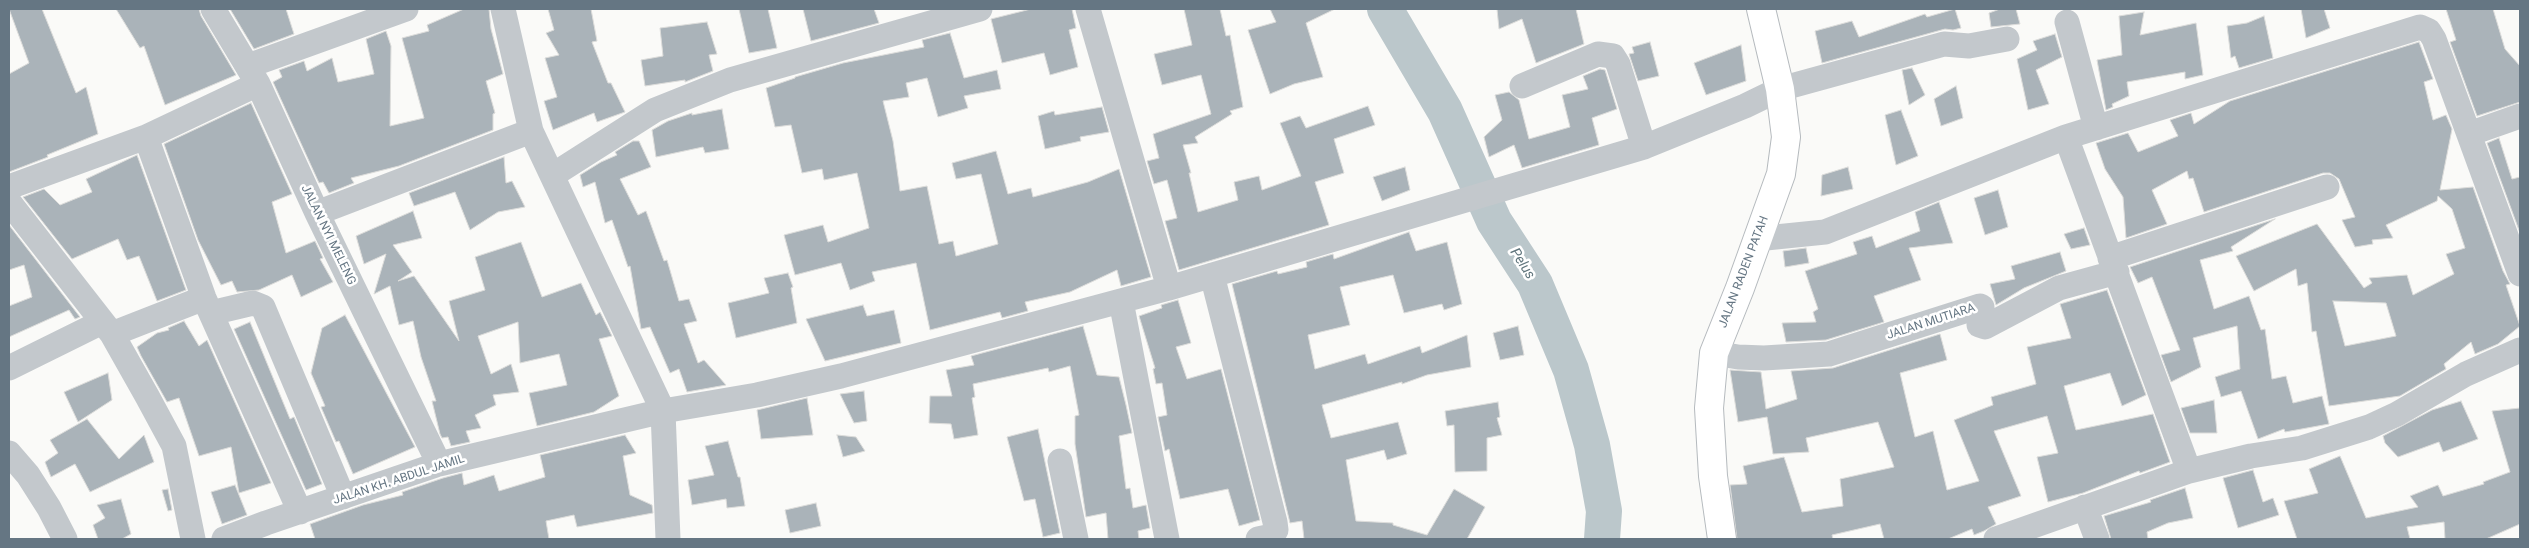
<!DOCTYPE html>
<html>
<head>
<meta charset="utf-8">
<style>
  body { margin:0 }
  #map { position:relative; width:2529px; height:548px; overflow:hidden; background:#fafaf8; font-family:Roboto,sans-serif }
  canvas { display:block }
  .frame { position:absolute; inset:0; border:10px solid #657683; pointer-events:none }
</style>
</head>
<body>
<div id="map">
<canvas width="2529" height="548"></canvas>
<div class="frame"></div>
</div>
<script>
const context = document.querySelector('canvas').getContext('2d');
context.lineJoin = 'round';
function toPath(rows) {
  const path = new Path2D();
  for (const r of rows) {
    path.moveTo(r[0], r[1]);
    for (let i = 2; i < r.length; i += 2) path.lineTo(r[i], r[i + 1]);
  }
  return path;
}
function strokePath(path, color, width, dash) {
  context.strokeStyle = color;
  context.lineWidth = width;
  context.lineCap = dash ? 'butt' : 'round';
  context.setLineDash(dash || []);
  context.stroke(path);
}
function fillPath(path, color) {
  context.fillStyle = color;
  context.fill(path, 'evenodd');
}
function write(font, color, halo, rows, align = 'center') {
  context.font = font + ' Roboto,sans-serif';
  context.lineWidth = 5;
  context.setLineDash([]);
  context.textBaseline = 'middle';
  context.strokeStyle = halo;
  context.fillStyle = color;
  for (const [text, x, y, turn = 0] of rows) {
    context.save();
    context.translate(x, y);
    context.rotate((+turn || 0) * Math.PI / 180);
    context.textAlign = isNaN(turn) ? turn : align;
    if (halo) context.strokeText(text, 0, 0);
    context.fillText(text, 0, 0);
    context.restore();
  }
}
const river = toPath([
  [1385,9,1445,111,1494,221,1535,284,1571,370,1592,445,1604,511,1602,539]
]);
const building = toPath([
  [9,9,42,9,76,93,86,87,98,134,47,155,48,157,9,172,9,74,29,63,9,9],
  [116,9,199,9,201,16,236,75,165,105,144,46,140,48,116,9],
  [230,9,286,9,294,34,254,49,230,9],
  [464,9,489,9,491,29,503,74,486,81,495,113,493,114,493,130,399,166,351,178,354,183,329,193,323,182,319,183,273,82,282,77,279,70,304,61,307,71,332,58,338,82,374,74,366,39,386,31,391,46,390,126,424,118,402,38,429,31,427,25,464,9],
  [548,9,591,9,597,41,592,42,608,83,611,83,625,112,597,122,594,113,553,130,544,101,557,97,545,58,559,55,546,33,554,30,548,9],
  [739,9,768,9,777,48,749,53,739,9],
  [803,9,874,9,879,23,811,41,803,9],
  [1031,9,1072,9,1076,28,1069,30,1078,67,1050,75,1044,53,1002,63,991,19,1031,9],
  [1184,9,1220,9,1226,36,1230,35,1243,107,1230,111,1232,114,1195,137,1198,143,1183,145,1191,173,1189,173,1198,212,1238,200,1234,182,1259,176,1262,190,1301,176,1280,123,1300,116,1306,128,1368,106,1375,125,1334,139,1344,173,1315,182,1329,225,1179,270,1165,221,1177,218,1167,180,1154,184,1147,161,1159,158,1153,134,1211,114,1201,75,1162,85,1154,54,1192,45,1184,9],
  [1270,9,1335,9,1306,23,1323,77,1294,84,1270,94,1248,30,1276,22,1270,9],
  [1497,9,1576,9,1584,44,1536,63,1522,19,1499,29,1497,9],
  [1955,9,1961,28,1953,30,1945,29,1822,63,1815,31,1852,21,1859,37,1925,14,1927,17,1955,9],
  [2000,9,2016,9,2020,24,1991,27,1989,13,2000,9],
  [2301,9,2324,9,2330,28,2306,38,2301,9],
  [2446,9,2493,9,2505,49,2520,66,2520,102,2477,116,2450,42,2456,40,2446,9],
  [2144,12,2140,35,2196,23,2203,75,2185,79,2185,72,2127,82,2129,96,2112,104,2113,107,2106,110,2097,60,2122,55,2119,16,2144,12],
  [2264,16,2273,58,2239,68,2235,56,2231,58,2227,26,2247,23,2264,16],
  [707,22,717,54,709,55,713,71,685,82,685,80,645,86,641,60,663,56,660,28,707,22],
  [950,33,964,78,997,70,1001,89,964,96,968,108,938,117,927,78,906,83,909,97,883,101,893,141,900,191,927,186,939,244,953,241,956,256,998,244,981,174,956,179,952,163,996,151,1008,194,1031,188,1033,197,1088,182,1119,169,1151,277,1121,286,1117,270,1070,292,1025,302,1028,311,1002,318,1000,312,930,330,916,263,872,272,875,281,850,290,841,263,795,275,784,235,823,225,828,242,869,228,857,173,824,180,822,169,802,173,791,125,775,127,766,88,795,78,795,77,843,63,924,47,922,40,950,33],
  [2055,34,2062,57,2036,70,2049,104,2028,110,2017,59,2037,50,2033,41,2055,34],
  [1650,42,1659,76,1638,81,1629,54,1634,53,1632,47,1650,42],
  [2419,42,2433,79,2424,82,2433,120,2446,115,2452,129,2440,190,2473,187,2503,271,2510,284,2506,285,2520,326,2498,344,2475,354,2471,342,2444,364,2446,369,2400,396,2329,406,2316,331,2312,332,2307,283,2298,286,2296,269,2254,291,2236,256,2317,224,2364,288,2372,283,2369,278,2407,275,2413,295,2454,274,2446,254,2465,248,2452,209,2438,196,2437,201,2386,225,2393,238,2372,240,2373,244,2355,247,2342,220,2355,217,2339,179,2330,173,2323,173,2204,212,2193,178,2189,179,2187,171,2152,190,2167,224,2126,238,2123,197,2105,169,2096,143,2128,133,2138,152,2178,136,2170,120,2191,113,2194,124,2230,101,2419,42],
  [2333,301,2386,303,2396,336,2345,346,2333,301],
  [1741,45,1746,81,1706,95,1694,63,1741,45],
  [1912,68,1925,95,1909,105,1902,70,1912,68],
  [1600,69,1605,70,1617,109,1592,118,1599,145,1522,168,1514,145,1489,157,1484,137,1502,120,1495,95,1509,92,1519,100,1529,139,1570,127,1562,95,1588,89,1583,76,1600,69],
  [1956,86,1963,118,1941,126,1934,99,1956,86],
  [251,103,292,194,272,202,286,253,315,241,323,258,320,259,333,282,301,297,292,275,259,290,237,292,232,281,221,285,198,240,164,144,251,103],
  [1102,107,1109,132,1080,137,1081,141,1045,149,1038,116,1054,111,1055,115,1102,107],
  [722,109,729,149,705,153,703,147,656,157,652,130,668,121,692,113,692,115,722,109],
  [1901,110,1918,156,1896,165,1885,115,1901,110],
  [2499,138,2512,179,2520,177,2520,233,2487,143,2499,138],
  [633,141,639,141,651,167,620,179,638,215,646,211,664,261,667,260,679,301,689,299,697,321,684,324,698,363,704,360,726,385,687,392,679,369,670,373,650,327,641,329,630,266,628,267,612,220,605,223,595,182,583,187,580,175,601,162,617,155,615,152,633,141],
  [137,155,186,290,157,301,139,256,127,260,118,239,72,259,23,197,44,189,60,205,92,192,86,179,137,155],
  [504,157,506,183,512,181,525,207,498,212,470,230,455,192,414,206,409,193,504,157],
  [1405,167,1410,190,1382,201,1373,177,1405,167],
  [1848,167,1853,189,1821,196,1822,175,1848,167],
  [1998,190,2008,227,1985,235,1974,198,1998,190],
  [1939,202,1953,243,1909,248,1921,280,1874,296,1884,322,1826,340,1786,342,1782,323,1816,322,1813,312,1818,309,1805,271,1857,254,1853,242,1872,236,1876,248,1920,231,1915,212,1939,202],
  [413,211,422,238,393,245,412,272,398,281,414,276,459,341,449,301,485,290,475,257,521,242,542,297,581,283,596,315,600,312,612,336,599,339,619,396,594,412,537,426,529,393,567,385,559,354,520,363,518,322,478,336,491,374,511,364,519,392,493,395,496,405,475,415,481,428,466,431,470,442,451,446,448,437,442,438,440,434,432,401,436,401,421,357,413,321,399,325,390,286,374,294,386,254,364,264,356,236,413,211],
  [2275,219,2231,247,2233,251,2200,260,2214,309,2249,296,2261,330,2265,329,2272,379,2286,376,2293,403,2322,396,2329,424,2285,432,2284,429,2258,439,2241,391,2221,397,2215,377,2240,369,2237,326,2193,338,2201,367,2171,382,2161,355,2180,350,2152,277,2138,283,2130,267,2275,219],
  [9,225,80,317,75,319,69,310,9,337,9,306,32,297,24,265,9,270,9,225],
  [2084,228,2090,245,2071,249,2064,234,2084,228],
  [1409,232,1416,251,1447,242,1462,304,1444,310,1442,304,1404,313,1393,275,1340,287,1350,325,1308,335,1315,369,1365,354,1368,364,1420,346,1422,353,1467,335,1471,367,1427,375,1402,384,1402,382,1322,405,1331,438,1398,422,1407,454,1387,460,1384,450,1346,460,1356,521,1393,523,1393,525,1427,535,1454,489,1485,507,1467,539,1304,539,1302,521,1290,523,1232,284,1277,271,1278,274,1307,267,1306,262,1333,254,1334,259,1409,232],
  [1806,248,1809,263,1785,267,1783,251,1806,248],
  [2060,252,2066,271,2024,288,1996,305,1990,284,2015,279,2011,266,2060,252],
  [788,273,793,287,791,288,797,323,736,338,728,303,769,293,764,278,788,273],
  [2107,290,2146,395,2122,406,2110,373,2064,386,2076,430,2153,414,2170,462,2140,473,2139,471,2083,493,2048,502,2037,457,2058,453,2047,416,1994,431,2021,496,1988,507,1996,524,1984,531,1974,535,1972,529,1948,539,1884,539,1880,524,1832,535,1833,539,1737,539,1730,485,1747,484,1743,466,1784,457,1802,512,1843,506,1840,479,1894,467,1878,422,1806,438,1809,452,1773,454,1767,417,1738,422,1730,370,1761,372,1766,409,1797,399,1791,371,1833,368,1940,334,1947,360,1900,373,1915,437,1933,431,1947,490,1979,481,1954,420,1993,405,1991,397,2036,384,2027,347,2071,338,2060,304,2107,290],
  [1178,300,1191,343,1176,347,1187,379,1221,369,1260,520,1239,526,1228,489,1180,499,1169,449,1165,451,1158,417,1167,415,1162,383,1156,384,1153,369,1155,368,1139,316,1162,308,1161,305,1178,300],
  [863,305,867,316,894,310,901,343,825,361,806,319,863,305],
  [345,315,415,447,353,474,339,441,336,442,321,407,325,406,311,373,322,328,345,315],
  [184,321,199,346,207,340,271,483,239,493,231,447,199,456,179,398,167,402,141,356,137,347,157,333,169,330,168,328,184,321],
  [250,322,290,419,294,417,322,484,306,490,234,329,250,322],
  [1083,326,1097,375,1119,377,1126,405,1132,433,1119,436,1126,489,1130,488,1133,508,1146,505,1150,528,1138,531,1139,539,1108,539,1106,513,1086,517,1075,444,1075,416,1079,415,1070,366,1049,372,1048,368,973,384,975,397,972,398,978,435,954,439,951,424,929,423,930,396,952,396,946,370,974,365,971,356,1083,326],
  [1518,326,1524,355,1500,360,1493,333,1518,326],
  [108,373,112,400,78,422,64,392,108,373],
  [864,391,867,421,854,423,840,394,864,391],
  [807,398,813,435,761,439,757,410,807,398],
  [2214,400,2217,433,2190,433,2181,408,2214,400],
  [2461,401,2478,439,2443,452,2439,442,2398,457,2385,443,2383,436,2432,410,2461,401],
  [1498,402,1500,417,1497,418,1502,435,1487,438,1487,471,1455,472,1454,425,1447,426,1445,411,1498,402],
  [2520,408,2520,524,2486,539,2445,539,2444,522,2407,527,2410,539,2297,539,2284,501,2318,493,2309,469,2340,456,2366,518,2418,507,2410,496,2438,485,2443,496,2484,484,2483,482,2510,472,2492,411,2520,408],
  [87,419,119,459,144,435,154,462,90,492,75,464,51,477,45,462,58,453,50,440,87,419],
  [1038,429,1060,533,1043,537,1035,499,1024,501,1007,437,1038,429],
  [625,435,636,453,623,456,630,495,652,505,653,513,577,527,574,515,546,521,549,539,315,539,310,524,363,505,403,495,402,492,443,478,462,473,464,485,494,475,499,491,545,477,540,455,625,435],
  [837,435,856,437,865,451,843,457,837,435],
  [728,441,738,477,740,477,745,506,727,508,726,499,692,505,688,480,714,475,705,446,728,441],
  [2253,470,2263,502,2273,498,2279,515,2238,528,2223,478,2253,470],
  [235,485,247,515,222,524,211,492,235,485],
  [2185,488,2193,518,2168,523,2147,532,2148,539,2111,539,2104,516,2151,502,2150,500,2185,488],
  [168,489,172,510,168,511,162,490,168,489],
  [121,499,131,534,122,539,98,539,93,525,105,518,97,505,121,499],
  [816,503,821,526,790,533,785,510,816,503]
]);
const minor = toPath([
  [213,9,258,84,317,213,439,464],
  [503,9,531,131,663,411,668,539],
  [1088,9,1169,288],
  [2067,22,2096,128],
  [248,66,406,9],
  [1522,86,1598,54,1613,56,1618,64,1644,147],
  [2469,134,2520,116],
  [146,137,204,298,300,512],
  [2066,137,2189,471],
  [553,175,655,110,730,80,980,9],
  [9,187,146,137,258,84],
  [9,202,112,334,147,396,174,446,193,539],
  [317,213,531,131],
  [1756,239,1825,232,2066,137,2420,27,2429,31,2434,39,2520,274],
  [2110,258,2327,187],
  [1212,275,1275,522,1276,530,1272,536,1258,539],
  [1121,301,1167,539],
  [211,313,253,303,263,307,343,497],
  [112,334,204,298],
  [1714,353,1738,357,1764,358,1829,354,1980,306,1982,307,1979,325,1985,327,2059,288,2117,272],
  [9,368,102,322],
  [9,453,28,475,49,508,65,539],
  [1060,461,1076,539],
  [2085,507,2097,539],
  [224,539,266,523,439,464,663,411,757,395,841,376,1169,288,1644,147,1745,106,1780,89,1944,44,1969,46,2007,39],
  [1996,539,2189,471,2251,456,2302,448,2369,427,2397,414,2466,374,2520,350]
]);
const major = toPath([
  [1722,539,1713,476,1709,408,1714,353,1740,288,1781,174,1786,137,1780,89,1761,9]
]);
const streetNames = [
  ["JALAN NYI MELENG",328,235,64],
  ["JALAN RADEN PATAH",1744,272,-69],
  ["JALAN MUTIARA",1931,322,-18],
  ["JALAN KH. ABDUL JAMIL",399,480,-18]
];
const waterNames = [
  ["Pelus",1522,264,57]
];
strokePath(river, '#bbc7cb', 36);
fillPath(building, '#aab3b9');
strokePath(building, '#dcdcda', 1);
strokePath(major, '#b5babe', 30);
strokePath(minor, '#c3c8cc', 25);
strokePath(major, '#fff', 28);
write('12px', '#657683', '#fff', streetNames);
write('italic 14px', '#60757c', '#fff', waterNames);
</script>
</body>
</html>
